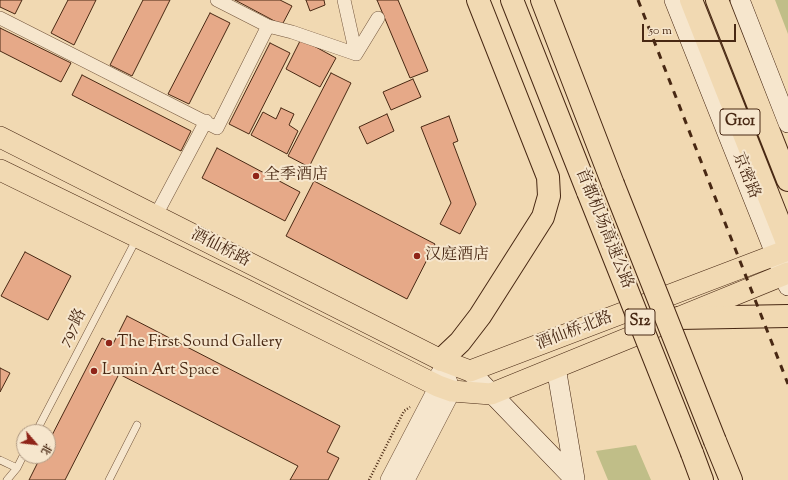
<!DOCTYPE html>
<html>
<head>
<meta charset="utf-8">
<style>
  body { margin:0 }
  #map { position:relative; width:788px; height:480px; overflow:hidden; background:#f1d9b2; font-family:"Sorts Mill Goudy","Noto Serif SC",serif }
  canvas { display:block }
  .north { position:absolute; left:16px; top:424px; width:40px; height:40px; box-sizing:border-box; background:#f6e6cd; border:1px solid #b09a83; border-radius:50%; rotate:118deg; font-size:11px; font-weight:700; line-height:16px; text-align:center; color:#482813 }
  .north::after { content:''; display:block; margin:auto; width:14px; height:18px; background:#8f2418; clip-path:polygon(50% 0,100% 100%,50% 72%,0 100%) }
  .scale { position:absolute; left:642px; top:24px; width:94px; height:18px; box-sizing:border-box; border:2px solid #482813; border-top:0; padding-left:5px; font-size:12px; line-height:14px; white-space:nowrap; color:#482813; -webkit-text-stroke:3px #f6e6cd; paint-order:stroke }
</style>
</head>
<body>
<div id="map">
<canvas width="788" height="480"></canvas>
<div class="north">北</div>
<div class="scale">50 m</div>
</div>
<script>
const context = document.querySelector('canvas').getContext('2d');
context.lineJoin = 'round';
function fillPath(path, color) {
  context.fillStyle = color;
  context.fill(path, 'evenodd');
}
function toPath(rows) {
  const path = new Path2D();
  for (const r of rows) {
    path.moveTo(r[0], r[1]);
    for (let i = 2; i < r.length; i += 2) path.lineTo(r[i], r[i + 1]);
  }
  return path;
}
function strokePath(path, color, width, dash) {
  context.strokeStyle = color;
  context.lineWidth = width;
  context.lineCap = dash ? 'butt' : 'round';
  context.setLineDash(dash || []);
  context.stroke(path);
}
function write(font, color, halo, rows, align = 'center') {
  context.font = font + ' "Sorts Mill Goudy","Noto Serif SC",serif';
  context.lineWidth = 4;
  context.setLineDash([]);
  context.textBaseline = 'middle';
  context.strokeStyle = halo;
  context.fillStyle = color;
  for (const [text, x, y, turn = 0] of rows) {
    context.save();
    context.translate(x, y);
    context.rotate((+turn || 0) * Math.PI / 180);
    context.textAlign = isNaN(turn) ? turn : align;
    if (halo) context.strokeText(text, 0, 0);
    context.fillText(text, 0, 0);
    context.restore();
  }
}
const green = toPath([
  [775,0,788,0,788,34],
  [636,445,651,480,608,480,596,451]
]);
const building = toPath([
  [0,0,22,0,15,14,0,7,0,0],
  [68,0,96,0,74,45,51,33,68,0],
  [143,0,170,0,132,76,110,65,143,0],
  [235,0,280,0,292,6,282,25,235,0],
  [306,0,324,0,325,5,310,11,306,0],
  [377,0,398,0,428,71,410,78,377,0],
  [210,13,230,23,189,104,168,94,210,13],
  [0,28,71,63,61,82,0,51,0,28],
  [301,39,336,58,320,87,286,69,301,39],
  [270,43,290,53,249,134,229,124,270,43],
  [331,73,351,83,309,167,288,156,331,73],
  [82,75,191,131,181,151,72,95,82,75],
  [413,79,421,97,391,110,383,92,413,79],
  [281,108,294,114,289,125,298,131,287,154,251,135,263,112,276,119,281,108],
  [387,114,394,131,367,144,359,127,387,114],
  [449,116,458,141,453,143,476,204,460,234,440,224,451,203,421,127,449,116],
  [217,148,300,192,285,221,202,178,217,148],
  [314,181,435,244,407,299,286,236,314,181],
  [25,252,71,276,48,320,1,296,25,252],
  [127,316,340,426,327,452,339,458,328,480,290,480,298,466,119,374,65,480,29,480,41,456,48,456,48,443,102,338,113,344,127,316],
  [0,368,10,373,0,392,0,368]
]);
const path = toPath([
  [369,480,404,411,410,407]
]);
const service = toPath([
  [36,432,137,238],
  [0,460,17,468],
  [7,480,17,468,24,454],
  [109,480,137,425]
]);
const minor = toPath([
  [217,0,268,26,292,32,356,54,378,18],
  [344,0,356,54],
  [0,18,217,128,268,26],
  [155,217,206,121]
]);
const tertiary = toPath([
  [389,480,438,386,439,374],
  [406,480,452,391,441,360]
]);
const secondary = toPath([
  [674,0,788,286],
  [740,0,788,123],
  [556,367,575,479],
  [470,371,575,480]
]);
const primary = toPath([
  [0,137,441,360,470,371,788,250],
  [0,170,242,288,438,386,452,391,491,394,788,273]
]);
const trunk = toPath([
  [691,0,788,245],
  [717,0,788,180],
  [679,318,788,316]
]);
const motorway = toPath([
  [512,0,588,192],
  [542,0,613,184],
  [441,360,460,342,480,316,543,217,549,196,548,177,478,0],
  [715,441,731,480],
  [692,453,702,480]
]);
const rail = toPath([
  [638,0,788,384]
]);
const motorwayBridge = toPath([
  [613,184,715,441],
  [588,192,692,453]
]);
const markers = [
  [256,176,4,"#8f2418"],
  [417,256,4,"#8f2418"],
  [109,343,4,"#8f2418"],
  [94,371,4,"#8f2418"]
];
const shields = [
  [740,122,40],
  [640,322,30]
];
const shieldNames = [
  ["G101",740,122],
  ["S12",640,322]
];
const poiNames = [
  ["全季酒店",264,176],
  ["汉庭酒店",425,256],
  ["The First Sound Gallery",117,343],
  ["Lumin Art Space",102,371]
];
const streetNames = [
  ["京密路",745,176,68],
  ["首都机场高速公路",603,229,68],
  ["酒仙桥路",220,249,27],
  ["797路",74,328,-62],
  ["酒仙桥北路",575,332,-21]
];
fillPath(green, '#c0be88');
fillPath(building, '#e6a988');
strokePath(building, '#482813', 1);
strokePath(service, '#72543b', 8);
strokePath(minor, '#72543b', 14);
strokePath(tertiary, '#72543b', 18);
strokePath(secondary, '#482813', 20);
strokePath(primary, '#482813', 22);
strokePath(trunk, '#482813', 24);
strokePath(motorway, '#482813', 24);
strokePath(path, '#482813', 2.5, [1, 2]);
strokePath(service, '#f6e6cd', 7);
strokePath(minor, '#f6e6cd', 13);
strokePath(tertiary, '#f6e6cd', 17);
strokePath(secondary, '#f6e6cd', 19);
strokePath(primary, '#f1d9b2', 21);
strokePath(trunk, '#f1d9b2', 22);
strokePath(motorway, '#f1d9b2', 22);
strokePath(rail, '#482813', 3, [7, 7]);
strokePath(motorwayBridge, '#482813', 24, []);
strokePath(motorwayBridge, '#f1d9b2', 22);
for (const [x, y, r, color] of markers) {
  const dot = new Path2D();
  dot.arc(x, y, r, 0, 2 * Math.PI);
  context.fillStyle = color;
  context.fill(dot);
  strokePath(dot, '#f6e6cd', 1.5);
}
for (const [x, y, w] of shields) {
  const box = new Path2D();
  box.roundRect(x - w / 2, y - 13, w, 26, 3);
  context.fillStyle = '#f6e6cd';
  context.fill(box);
  strokePath(box, '#482813', 1);
}
write('bold 15px', '#482813', null, shieldNames);
write('16px', '#482813', '#f6e6cd', poiNames, 'left');
write('16px', '#482813', '#f6e6cd', streetNames);
</script>
</body>
</html>
